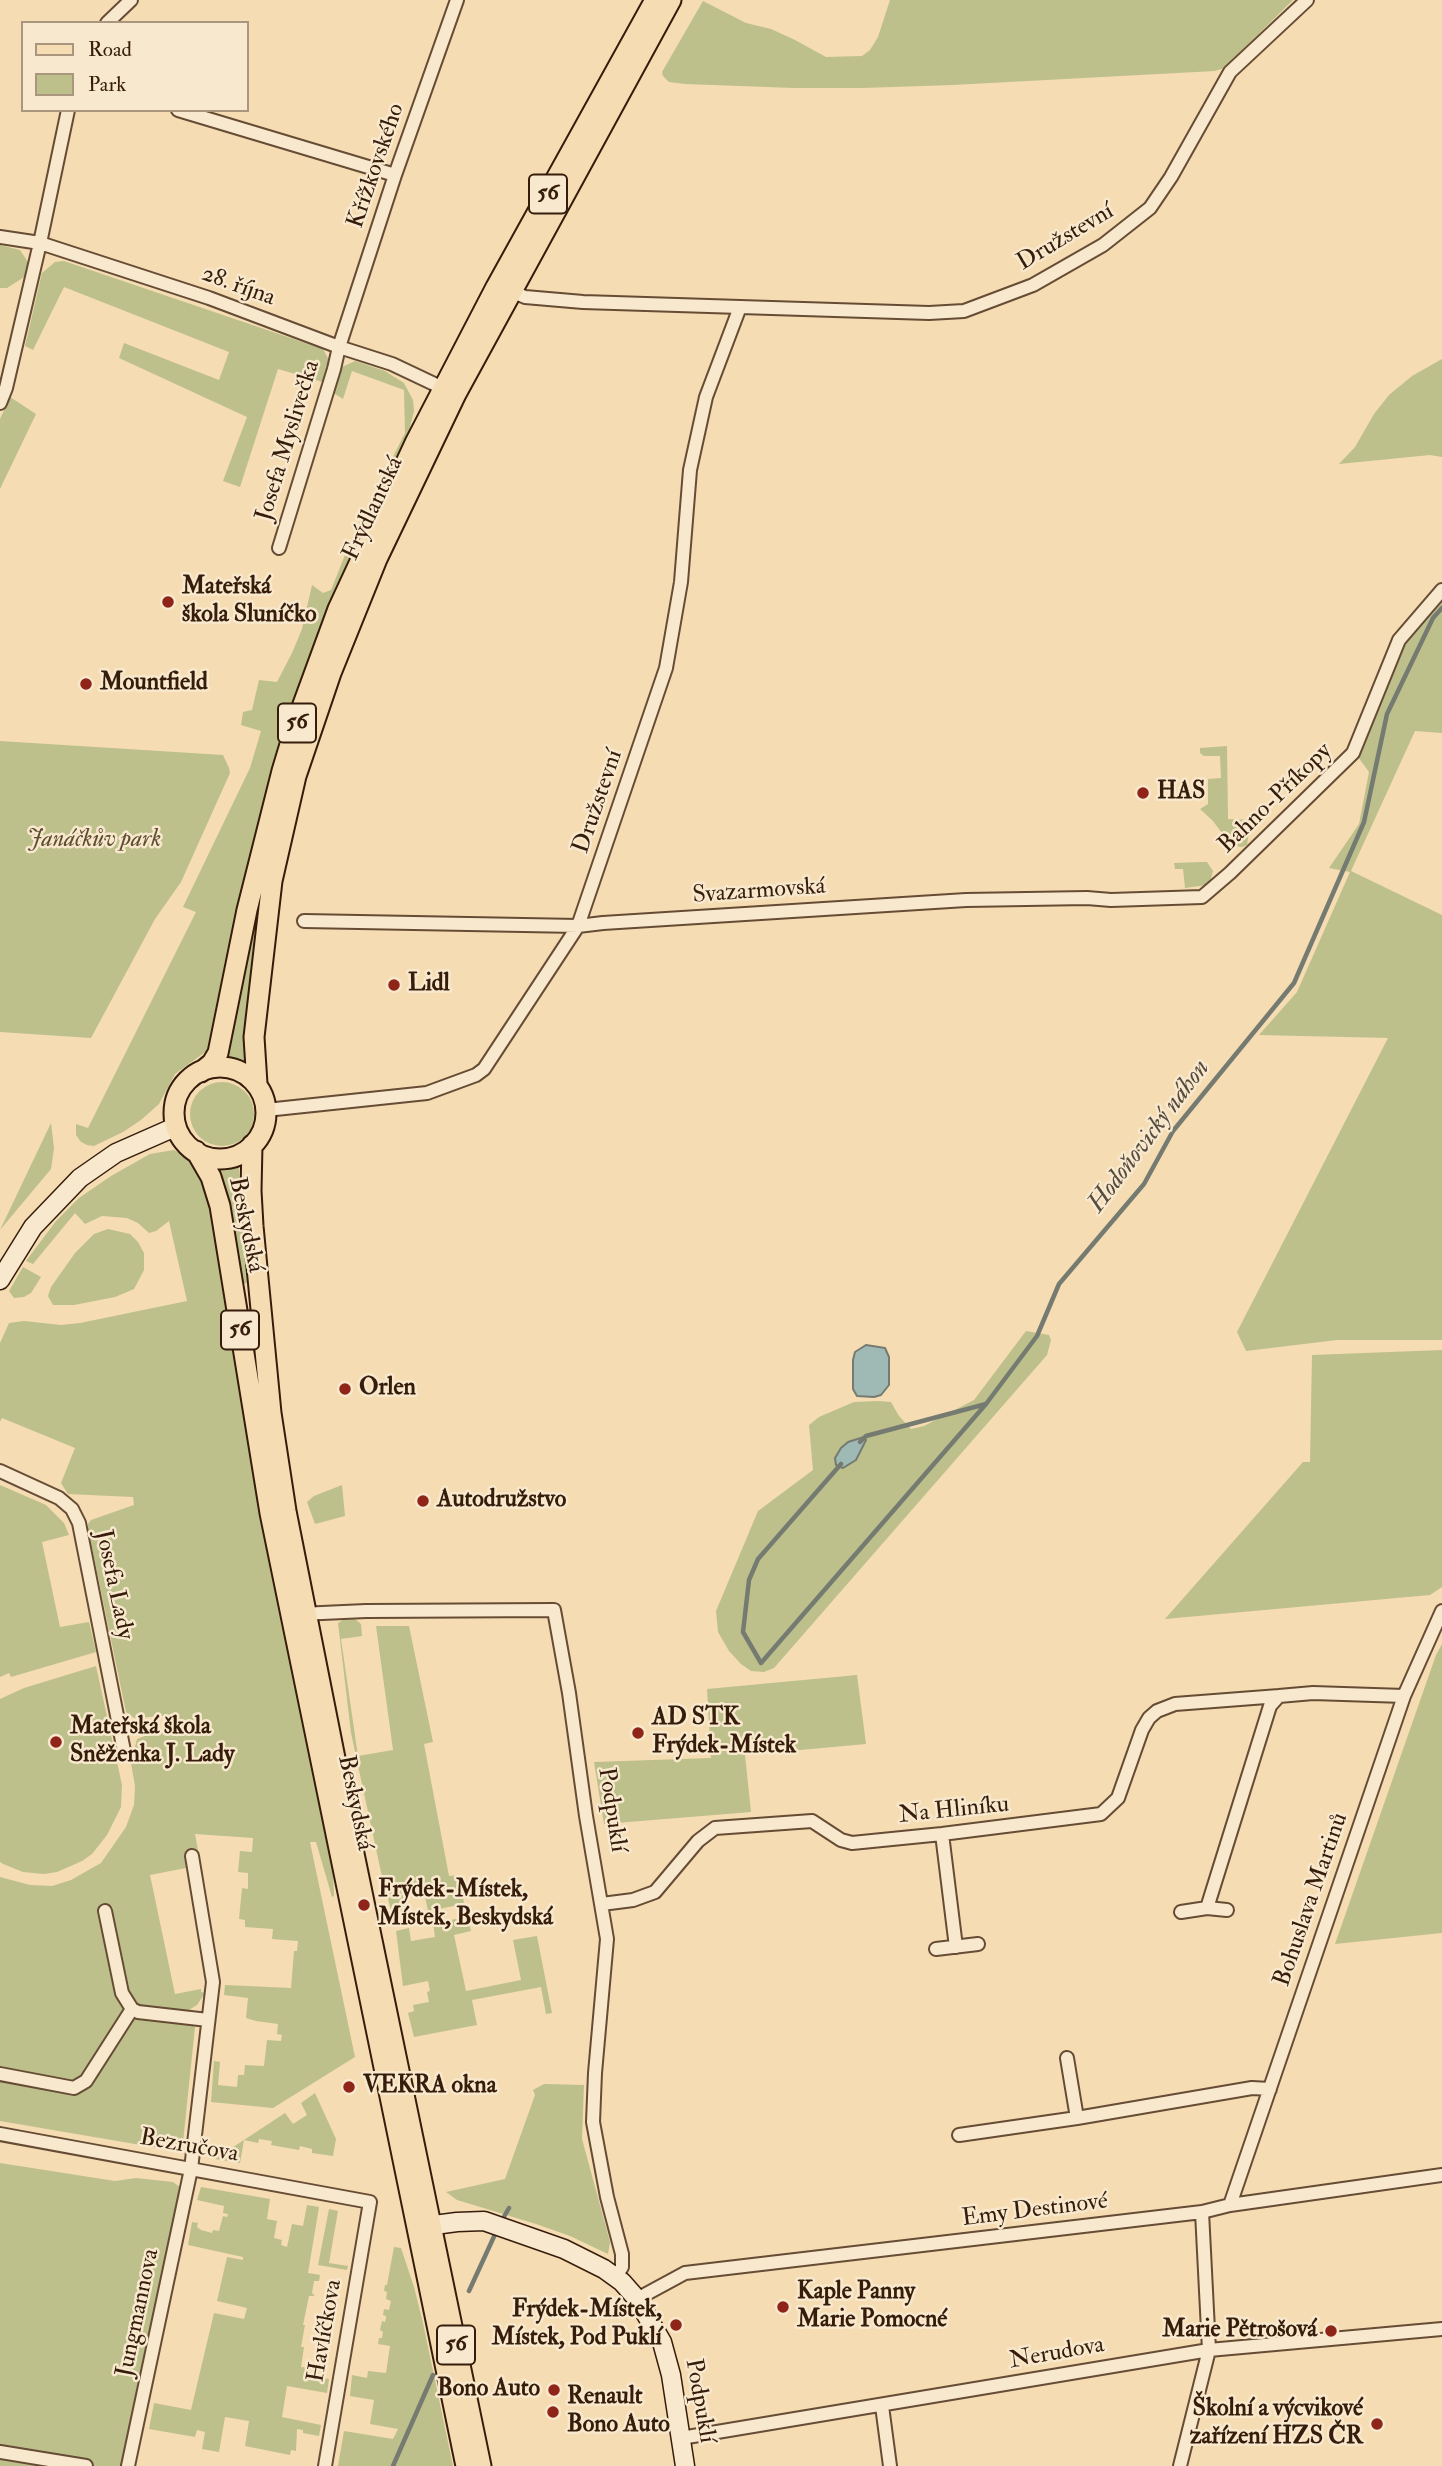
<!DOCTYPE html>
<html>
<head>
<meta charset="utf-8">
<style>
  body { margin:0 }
  #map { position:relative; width:1442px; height:2466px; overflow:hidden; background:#f5dcb2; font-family:"IM FELL Double Pica",serif }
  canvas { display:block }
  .legend { position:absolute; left:21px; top:21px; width:228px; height:91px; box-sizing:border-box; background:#f8e8cd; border:2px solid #aa967f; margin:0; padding:9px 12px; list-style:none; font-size:21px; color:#361c0b }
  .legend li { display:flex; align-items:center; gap:14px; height:35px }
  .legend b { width:35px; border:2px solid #aa967f }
</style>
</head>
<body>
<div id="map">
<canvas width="1442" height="2466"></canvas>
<ul class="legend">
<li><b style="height:9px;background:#f5dcb2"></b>Road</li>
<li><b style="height:19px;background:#bdc08b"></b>Park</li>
</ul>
</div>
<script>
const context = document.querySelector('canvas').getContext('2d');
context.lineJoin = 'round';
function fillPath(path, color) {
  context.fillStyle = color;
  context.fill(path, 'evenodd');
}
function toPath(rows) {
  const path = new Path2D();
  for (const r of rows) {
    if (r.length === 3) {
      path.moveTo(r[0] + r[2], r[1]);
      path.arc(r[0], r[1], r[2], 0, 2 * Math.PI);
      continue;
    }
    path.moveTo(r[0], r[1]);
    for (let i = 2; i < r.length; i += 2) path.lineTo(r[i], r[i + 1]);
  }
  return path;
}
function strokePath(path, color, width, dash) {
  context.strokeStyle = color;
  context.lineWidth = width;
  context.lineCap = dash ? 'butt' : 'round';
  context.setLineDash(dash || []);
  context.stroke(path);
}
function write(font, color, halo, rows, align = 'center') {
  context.font = font + ' "IM FELL Double Pica",serif';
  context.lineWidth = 5;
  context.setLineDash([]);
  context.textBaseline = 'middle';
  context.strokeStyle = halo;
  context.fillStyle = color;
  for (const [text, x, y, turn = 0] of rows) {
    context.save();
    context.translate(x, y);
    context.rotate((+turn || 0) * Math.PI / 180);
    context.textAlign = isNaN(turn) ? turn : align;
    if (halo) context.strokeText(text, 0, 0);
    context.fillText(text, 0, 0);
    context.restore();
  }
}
const green = toPath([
  [890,0,1293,0,1224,68,1215,71,953,85,862,88,794,88,685,84,669,82,663,76,662,72,703,1,746,23,771,29,795,40,826,57,862,56,870,50,878,37],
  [0,245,20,250,28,262,29,274,7,288,0,288],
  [64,261,323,349,331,364,326,383,278,369,240,487,223,481,247,417,119,358,124,343,219,380,229,352,64,287,33,350,25,346,42,273,55,262],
  [1442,359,1442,457,1430,455,1339,464,1355,447,1374,414,1389,395,1412,376],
  [355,361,385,371,404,383,413,400,414,411,409,431,356,543,351,540,405,433,404,390,352,371,343,399,335,394,333,386,342,367],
  [10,397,36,414,0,489,0,419],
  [347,550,352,552,289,719,238,905,208,1050,175,1074,159,1104,141,1120,123,1132,94,1146,87,1145,81,1142,76,1135,76,1124,88,1128,196,912,183,907,250,768,261,731,241,725,243,712,252,710,259,680,277,682,292,653,302,629,312,585,323,593,331,590],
  [1442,598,1442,733,1415,731,1351,871,1442,915,1442,1340,1337,1340,1246,1351,1237,1332,1388,1038,1259,1035,1297,992,1350,872,1329,868,1359,824,1369,772,1358,757,1405,642],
  [0,741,223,755,229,768,230,773,181,882,155,919,91,1038,0,1032],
  [1227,746,1228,819,1251,820,1247,845,1242,847,1233,846,1228,841,1213,821,1200,809,1208,804,1208,779,1221,778,1220,756,1204,756,1200,753,1200,748],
  [1201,862,1207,862,1213,871,1210,882,1207,885,1185,888,1183,869,1175,869,1174,863],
  [254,917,259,918,252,969,245,1063,226,1058],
  [222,1114,32],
  [51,1123,54,1148,51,1169,0,1230],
  [174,1150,187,1157,198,1171,206,1188,210,1206,261,1514,332,1850,334,1896,332,1897,316,1842,310,1842,355,2057,273,2108,211,2102,214,2061,220,2062,218,2085,237,2087,238,2075,244,2075,245,2065,264,2066,267,2040,281,2041,282,2035,277,2034,278,2024,256,2021,246,2018,248,1998,224,1995,225,1985,291,1988,294,1951,297,1951,298,1941,272,1939,273,1929,245,1927,245,1920,239,1919,242,1888,248,1889,248,1873,238,1872,240,1851,252,1852,253,1838,195,1834,199,1855,189,1856,191,1867,150,1875,175,1994,201,1989,201,1992,205,1993,197,2005,189,2010,188,2023,195,2027,182,2152,0,2121,0,1877,30,1885,52,1886,71,1880,101,1863,126,1827,134,1805,135,1786,129,1752,134,1751,137,1739,178,1723,177,1715,134,1718,126,1712,88,1529,88,1524,91,1520,134,1505,133,1497,68,1494,61,1483,75,1448,2,1418,0,1422,0,1343,9,1323,24,1321,61,1325,80,1323,187,1301,169,1221,156,1231,149,1233,138,1223,127,1218,102,1216,85,1224,75,1213,33,1264,26,1261,56,1221,79,1198,111,1176,150,1154],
  [239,1166,240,1204,251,1282,242,1284,229,1206,219,1170,226,1171],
  [108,1229,130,1234,138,1242,144,1253,144,1270,134,1289,115,1297,74,1305,53,1305,48,1296,51,1287,75,1253,94,1234],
  [23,1267,41,1277,31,1293,24,1297,14,1298,9,1291],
  [1026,1331,1049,1335,1051,1340,1047,1355,774,1668,764,1672,751,1671,741,1664,729,1651,718,1632,716,1611,758,1511,813,1470,809,1425,819,1417,854,1402,878,1401,891,1402,899,1416,911,1429,924,1426,974,1400],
  [1442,1350,1442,1587,1430,1595,1165,1619,1303,1462,1310,1462,1312,1355],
  [0,1485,46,1505,64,1523,69,1535,42,1542,60,1627,89,1622,96,1652,11,1677,9,1673,0,1677],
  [342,1485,345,1516,315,1524,307,1502,314,1496],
  [355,1619,361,1624,362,1636,341,1639,358,1756,393,1750,376,1626,409,1626,433,1742,424,1744,449,1876,460,1875,464,1904,428,1911,423,1887,402,1891,407,1916,393,1918,381,1872,351,1733,338,1623,343,1620],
  [1442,1644,1442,1933,1335,1944,1436,1655],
  [96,1666,122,1785,121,1807,107,1835,92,1854,82,1861,57,1872,44,1874,23,1872,3,1864,0,1862,0,1699,24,1688],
  [857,1675,866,1744,745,1755,751,1812,604,1824,594,1762,711,1758,707,1689],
  [468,1917,471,1931,454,1935,466,1991,521,1980,513,1940,537,1936,552,2013,546,2014,541,1987,472,2000,477,2025,414,2037,408,2013,414,2011,413,2005,429,2002,427,1992,430,1991,428,1981,403,1986,396,1931,409,1928,411,1941,435,1937,433,1923],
  [544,2084,584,2085,582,2139,610,2242,608,2254,570,2236,536,2224,457,2200,446,2192,505,2179,535,2095,533,2090],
  [315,2093,336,2139,333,2156,312,2153,312,2149,300,2146,299,2150,271,2145,272,2141,259,2139,258,2143,244,2140,240,2163,215,2159,285,2113,293,2124,307,2115,301,2103],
  [0,2163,115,2181,136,2178,173,2182,180,2187,121,2466,0,2466],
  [201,2187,270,2199,267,2219,277,2221,274,2238,282,2240,281,2245,287,2247,292,2224,303,2226,307,2205,319,2207,308,2273,320,2275,319,2281,314,2281,312,2293,315,2296,309,2296,303,2325,305,2325,301,2347,304,2347,301,2367,309,2368,308,2376,329,2379,327,2393,287,2386,282,2417,321,2425,319,2436,303,2433,303,2430,297,2429,296,2451,291,2450,290,2455,245,2446,249,2421,225,2417,219,2452,202,2449,205,2432,197,2430,195,2437,149,2429,154,2403,191,2410,214,2313,244,2319,247,2308,217,2301,227,2257,243,2260,243,2257,188,2245,192,2222,198,2223,197,2227,201,2230,212,2233,213,2230,219,2231,223,2216,227,2217,228,2214,223,2213,224,2206,197,2200],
  [329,2209,338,2211,329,2263,348,2266,347,2270,318,2265],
  [394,2247,401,2248,414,2287,423,2323,453,2466,338,2466,344,2431,393,2439,398,2429,370,2424,374,2400,350,2396,352,2375,367,2378,368,2371,386,2373,390,2346,378,2344,379,2338,382,2338,383,2332,380,2330,382,2321,385,2322,386,2318,386,2316,383,2315,384,2309,389,2310,391,2301,386,2299,387,2292,384,2291,385,2285,387,2285]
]);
const water = toPath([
  [866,1345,885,1348,889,1357,889,1385,881,1395,874,1397,857,1396,853,1389,853,1360,855,1352,866,1345],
  [864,1437,866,1440,856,1460,843,1468,836,1465,835,1458,841,1448,848,1442,864,1437]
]);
const stream = toPath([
  [860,1442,866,1436,986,1404],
  [841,1464,758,1559,749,1580,743,1632,761,1663,986,1404,1037,1336,1059,1284,1144,1184,1173,1131,1294,983,1364,822,1387,714,1433,618,1442,608],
  [501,2222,509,2208],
  [469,2291,497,2230],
  [393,2466,433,2375]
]);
const street = toPath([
  [107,23,131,0],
  [178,110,395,175],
  [0,237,40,243,209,298,339,347,392,364,449,391],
  [511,291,525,297,583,302,929,313,964,311,1033,285,1103,245,1150,208,1171,177,1230,72,1307,0],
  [0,403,6,388,40,243,68,110],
  [279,548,334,369,339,347,395,175,457,0],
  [304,921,578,926,603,923,966,900,1087,898,1111,900,1202,897,1230,873,1353,753,1399,640,1442,590],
  [266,1110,427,1093,476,1075,484,1069,578,926,666,668,681,582,690,470,706,397,740,307],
  [0,1471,59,1498,72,1509,79,1523,124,1751],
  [300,1614,366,1611,554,1610,569,1693,586,1816,607,1939,595,2073,593,2122,607,2197,622,2254,622,2267,616,2277],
  [942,1834,956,1947],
  [602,1904,633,1900,655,1892,698,1841,715,1828,812,1821,841,1840,852,1843,942,1834,1101,1814,1118,1798,1142,1730,1149,1718,1157,1711,1175,1704,1279,1696],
  [1207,1908,1270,1706,1279,1696,1313,1693,1404,1696],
  [105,1911,122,1993,132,2009,138,2012,208,2020],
  [1181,1912,1207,1908,1227,1910],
  [936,1949,978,1944],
  [1067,2058,1077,2118],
  [0,2074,74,2088,86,2081,132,2009],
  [0,2134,370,2202,325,2466],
  [959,2135,1077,2118,1252,2088,1270,2089],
  [1230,2205,1404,1696,1442,1611],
  [637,2299,685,2273,1202,2212,1230,2205,1442,2175],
  [882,2406,890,2466],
  [681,2438,1209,2350,1442,2329],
  [0,2452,86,2466],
  [128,2466,191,2169,213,1982,192,1856],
  [1180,2466,1209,2350,1202,2212]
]);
const secondary = toPath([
  [0,1280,33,1227,80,1178,116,1153,175,1127],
  [419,2227,457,2222,484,2221,564,2249,604,2269,622,2282,637,2299,662,2342,671,2375,685,2466]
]);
const primary = toPath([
  [220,1113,46],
  [201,1072,212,1063,218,1053,247,910,282,771,298,718,338,609,415,443,496,287,655,0],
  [257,1084,254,1037,272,881,296,776,331,673,377,559,456,394,671,0],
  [252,1145,251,1191,253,1226,271,1413,286,1511,352,1844,481,2466],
  [196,1151,211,1177,220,1206,270,1513,466,2466]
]);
const markers = [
  [168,602,7,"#8f2418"],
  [86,684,7,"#8f2418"],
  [1143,793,7,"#8f2418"],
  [394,985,7,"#8f2418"],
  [345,1389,7,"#8f2418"],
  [423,1501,7,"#8f2418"],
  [638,1733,7,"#8f2418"],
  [56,1742,7,"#8f2418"],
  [364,1905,7,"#8f2418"],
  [349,2087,7,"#8f2418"],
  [783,2307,7,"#8f2418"],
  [676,2325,7,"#8f2418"],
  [1331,2331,7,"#8f2418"],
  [554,2390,7,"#8f2418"],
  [553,2412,7,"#8f2418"],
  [1377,2424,7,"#8f2418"]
];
const shields = [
  [548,194,38],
  [297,723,38],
  [240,1330,38],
  [456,2345,38]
];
const shieldNames = [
  ["56",548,194],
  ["56",297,723],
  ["56",240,1330],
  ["56",456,2345]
];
const streetNames = [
  ["Křížkovského",377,166,-71],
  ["Družstevní",1066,238,-31],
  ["28. října",238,287,20],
  ["Josefa Myslivečka",289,441,-73],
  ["Frýdlantská",374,509,-65],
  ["Bahno-Příkopy",1276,799,-44],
  ["Družstevní",599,802,-71],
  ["Svazarmovská",759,892,-4],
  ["Beskydská",245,1225,78],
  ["Josefa Lady",113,1585,78],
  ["Beskydská",354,1803,78],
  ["Podpuklí",611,1810,81],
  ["Na Hliníku",954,1811,-6],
  ["Bohuslava Martinů",1312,1900,-71],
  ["Bezručova",189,2147,10],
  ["Emy Destinové",1035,2211,-7],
  ["Jungmannova",139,2313,-78],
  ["Havlíčkova",326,2331,-80],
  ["Nerudova",1057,2354,-10],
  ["Podpuklí",699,2401,80]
];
const poiNames = [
  ["Mateřská",182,588],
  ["škola Sluníčko",182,616],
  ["Mountfield",100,684],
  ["HAS",1157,793],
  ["Lidl",408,985],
  ["Orlen",359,1389],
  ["Autodružstvo",437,1501],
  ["AD STK",652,1719],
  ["Frýdek-Místek",652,1747],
  ["Mateřská škola",70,1728],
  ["Sněženka J. Lady",70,1756],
  ["Frýdek-Místek,",378,1891],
  ["Místek, Beskydská",378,1919],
  ["VEKRA okna",363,2087],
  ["Kaple Panny",797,2293],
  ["Marie Pomocné",797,2321],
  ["Frýdek-Místek,",662,2311,"right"],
  ["Místek, Pod Puklí",662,2339,"right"],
  ["Marie Pětrošová",1317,2331,"right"],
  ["Bono Auto",540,2390,"right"],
  ["Renault",567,2398],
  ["Bono Auto",567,2426],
  ["Školní a výcvikové",1363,2410,"right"],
  ["zařízení HZS ČR",1363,2438,"right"]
];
const parkNames = [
  ["Janáčkův park",94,841]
];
const waterNames = [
  ["Hodoňovický náhon",1150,1137,-53]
];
fillPath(green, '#bdc08b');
fillPath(water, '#9fbab5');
strokePath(water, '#757b71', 2);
strokePath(stream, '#757b71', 4.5);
strokePath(street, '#664c35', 16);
strokePath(secondary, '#361c0b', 21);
strokePath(primary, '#361c0b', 23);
strokePath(street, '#f8e8cd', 12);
strokePath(secondary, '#f8e8cd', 18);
strokePath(primary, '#f5dcb2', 19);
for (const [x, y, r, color] of markers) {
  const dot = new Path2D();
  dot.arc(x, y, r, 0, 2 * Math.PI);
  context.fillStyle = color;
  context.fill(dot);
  strokePath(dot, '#f8e8cd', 2.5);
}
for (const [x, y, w] of shields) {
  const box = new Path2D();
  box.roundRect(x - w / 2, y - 19.5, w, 39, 5);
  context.fillStyle = '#f8e8cd';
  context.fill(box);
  strokePath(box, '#361c0b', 2);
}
write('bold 23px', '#361c0b', null, shieldNames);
write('24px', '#361c0b', '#f8e8cd', streetNames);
write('bold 24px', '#361c0b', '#f8e8cd', poiNames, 'left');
write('italic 24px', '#5e4d31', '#f8e8cd', parkNames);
write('italic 26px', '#564b3e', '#f8e8cd', waterNames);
</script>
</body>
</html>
